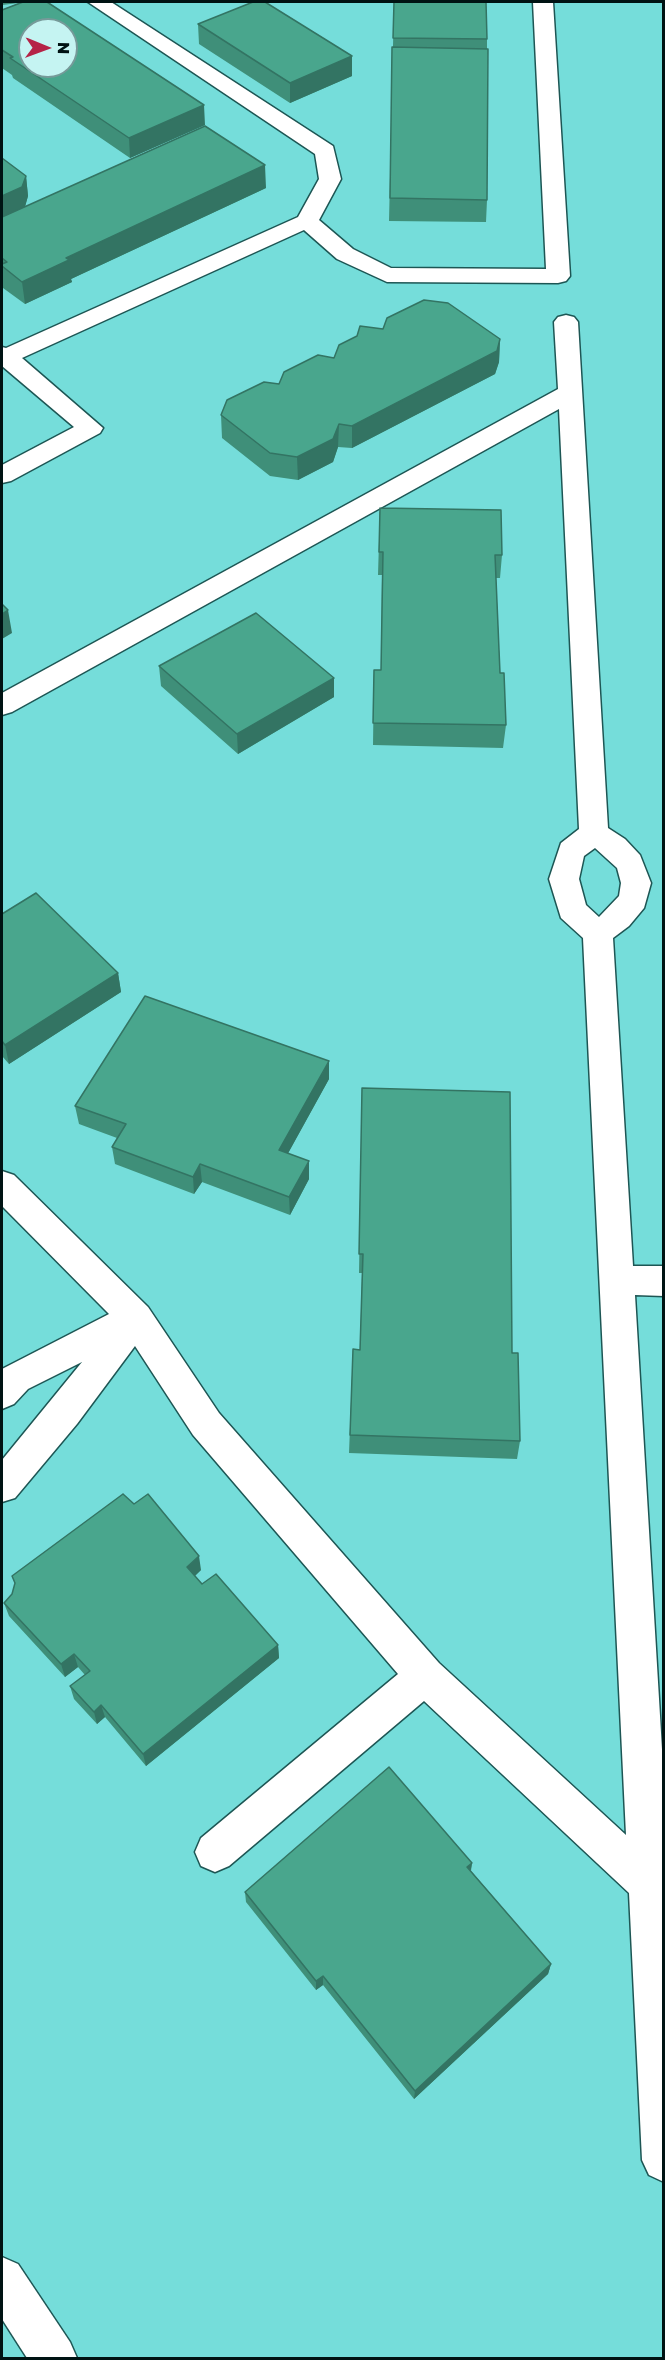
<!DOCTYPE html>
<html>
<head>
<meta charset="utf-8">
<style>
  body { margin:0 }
  #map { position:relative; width:665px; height:2360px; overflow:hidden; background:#75ddda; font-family:"Golos Text",sans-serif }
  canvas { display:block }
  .frame { position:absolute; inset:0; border:3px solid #001313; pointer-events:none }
  .north { position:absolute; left:18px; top:18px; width:60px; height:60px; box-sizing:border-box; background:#c5f4f2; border:2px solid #769a99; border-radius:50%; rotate:91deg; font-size:16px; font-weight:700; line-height:24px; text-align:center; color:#001313 }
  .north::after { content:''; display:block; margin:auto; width:21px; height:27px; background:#b52347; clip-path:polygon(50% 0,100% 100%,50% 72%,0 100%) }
</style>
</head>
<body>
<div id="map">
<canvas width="665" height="2360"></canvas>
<div class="frame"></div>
<div class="north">N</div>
</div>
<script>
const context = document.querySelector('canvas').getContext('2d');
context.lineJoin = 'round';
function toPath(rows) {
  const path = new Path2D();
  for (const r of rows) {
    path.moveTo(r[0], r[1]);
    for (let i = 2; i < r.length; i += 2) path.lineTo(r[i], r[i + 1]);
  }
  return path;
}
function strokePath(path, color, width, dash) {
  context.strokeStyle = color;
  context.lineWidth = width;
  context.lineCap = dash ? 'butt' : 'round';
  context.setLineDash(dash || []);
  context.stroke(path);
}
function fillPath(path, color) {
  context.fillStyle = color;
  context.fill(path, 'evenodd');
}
const minor = toPath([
  [88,2,111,2,333,146,341,179,319,220,353,249,391,268,546,269,533,2,553,2,570,276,566,281,558,283,387,282,337,259,304,230,22,358,103,428,100,433,11,481,2,483,2,465,74,427,2,366,2,347,6,348,298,217,319,179,315,154,88,2],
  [566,315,574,317,578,322,608,828,625,839,640,855,651,883,644,908,629,926,613,938,633,1266,664,1266,664,1296,635,1295,664,1783,664,2182,649,2175,642,2160,629,1893,424,1701,229,1866,215,1872,201,1866,195,1852,201,1838,398,1674,193,1435,135,1346,77,1424,15,1498,2,1502,2,1460,82,1362,28,1389,14,1404,2,1409,2,1369,109,1314,2,1206,2,1171,14,1175,148,1307,219,1413,439,1663,626,1835,583,938,561,918,549,879,561,843,579,829,559,409,12,712,2,715,2,693,558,389,554,322,558,317,566,315],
  [595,848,617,868,621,883,619,896,599,917,586,905,579,879,584,856,595,848]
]);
const trunk = toPath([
  [2,2257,18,2264,70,2342,77,2358,27,2358,2,2319,2,2257]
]);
const wall = toPath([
  [2,2,19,2,19,3,205,125,130,158,13,78,12,75,2,68,2,10,19,3,2,5],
  [394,2,487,39,487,200,486,222,389,221],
  [198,24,352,76,290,103,199,44],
  [2,158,26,176,28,196,25,206,266,188,71,279,72,282,25,304,3,288,2,278],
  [383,329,500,339,499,362,495,374,352,448,338,447,333,462,298,480,270,476,222,438,221,415,279,384,334,358],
  [380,508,502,555,500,578,496,578,500,673,506,725,503,748,373,745,374,670,381,670,382,575,378,575],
  [159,666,334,697,238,754,161,686],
  [2,914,118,973,121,992,9,1064,2,1056],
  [329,1079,288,1153,309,1179,290,1215,202,1182,194,1194,115,1164,112,1147,117,1138,79,1124,75,1106],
  [362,1088,512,1353,520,1441,517,1459,349,1453,353,1349,360,1350,362,1273,359,1273],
  [201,1570,195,1576,202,1584,278,1645,279,1658,146,1766,105,1717,97,1724,74,1699,70,1686,85,1675,78,1667,65,1677,9,1616,4,1603,12,1594,15,1584,12,1576],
  [472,1863,471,1871,551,1964,548,1974,414,2099,323,1985,316,1990,246,1902,245,1892]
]);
const shadedWall = toPath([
  [352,56,352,76,290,103,290,83],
  [204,105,205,125,130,158,129,138],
  [265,165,266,188,71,279,72,282,25,304,22,282,66,258],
  [26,176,28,196,25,207,2,218,2,196],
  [500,339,499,362,495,374,352,448,352,426],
  [339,424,338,447,333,462,298,480,297,457],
  [8,610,12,633,2,639,2,614],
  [334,678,334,697,238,754,237,734],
  [118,973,121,992,9,1064,5,1045],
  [329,1061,329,1079,280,1168,279,1150],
  [309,1161,309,1179,290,1215,289,1197],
  [200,1164,202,1182,194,1194,193,1177],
  [199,1556,201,1570,189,1581,187,1567],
  [278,1645,279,1658,146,1766,143,1754],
  [74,1654,78,1667,65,1677,61,1664],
  [101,1705,105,1717,97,1724,94,1712],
  [472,1863,470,1874,467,1867],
  [551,1964,548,1974,414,2099,415,2091],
  [323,1976,323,1985,316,1990,316,1981]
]);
const building = toPath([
  [23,2,47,2,204,105,129,138,10,58,13,57,2,50,2,10,23,2],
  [30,30,66,30,66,66,30,66,30,30],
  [253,2,265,2,352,56,290,83,198,24,253,2],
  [394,2,486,2,487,39,393,38,394,2],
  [392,47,488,49,487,200,390,198,392,47],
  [205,126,265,165,66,258,69,260,22,282,2,266,2,264,7,262,2,258,2,217,205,126],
  [2,158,26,176,22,187,2,196,2,158],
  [424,300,448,303,500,339,497,351,352,426,339,424,333,439,297,457,270,453,221,415,227,400,264,382,279,384,284,372,318,355,334,358,339,345,357,336,360,326,383,329,387,318,424,300],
  [380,508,501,510,502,555,495,555,500,673,504,673,506,725,373,723,374,670,381,670,383,552,379,552,380,508],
  [2,604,8,610,2,614,2,604],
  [256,613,334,678,237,734,159,666,256,613],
  [36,893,118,973,5,1045,2,1041,2,914,36,893],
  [145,996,329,1061,279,1150,309,1161,289,1197,200,1164,193,1177,112,1147,126,1124,75,1106,145,996],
  [362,1088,510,1092,512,1353,518,1353,520,1441,350,1435,353,1349,360,1350,363,1254,359,1254,362,1088],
  [123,1494,134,1504,148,1494,199,1556,187,1567,202,1584,216,1574,278,1645,143,1754,101,1705,94,1712,70,1686,90,1671,74,1654,61,1664,4,1603,12,1594,15,1583,12,1576,123,1494],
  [389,1767,472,1863,467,1867,551,1964,415,2091,323,1976,316,1981,245,1892,389,1767]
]);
strokePath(minor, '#1d5654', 3);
strokePath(trunk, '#1d5654', 3);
fillPath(minor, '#fff');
fillPath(trunk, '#fff');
fillPath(wall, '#3f8f79');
fillPath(shadedWall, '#337463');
fillPath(building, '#49a68d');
strokePath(building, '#337463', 1.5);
</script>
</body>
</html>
